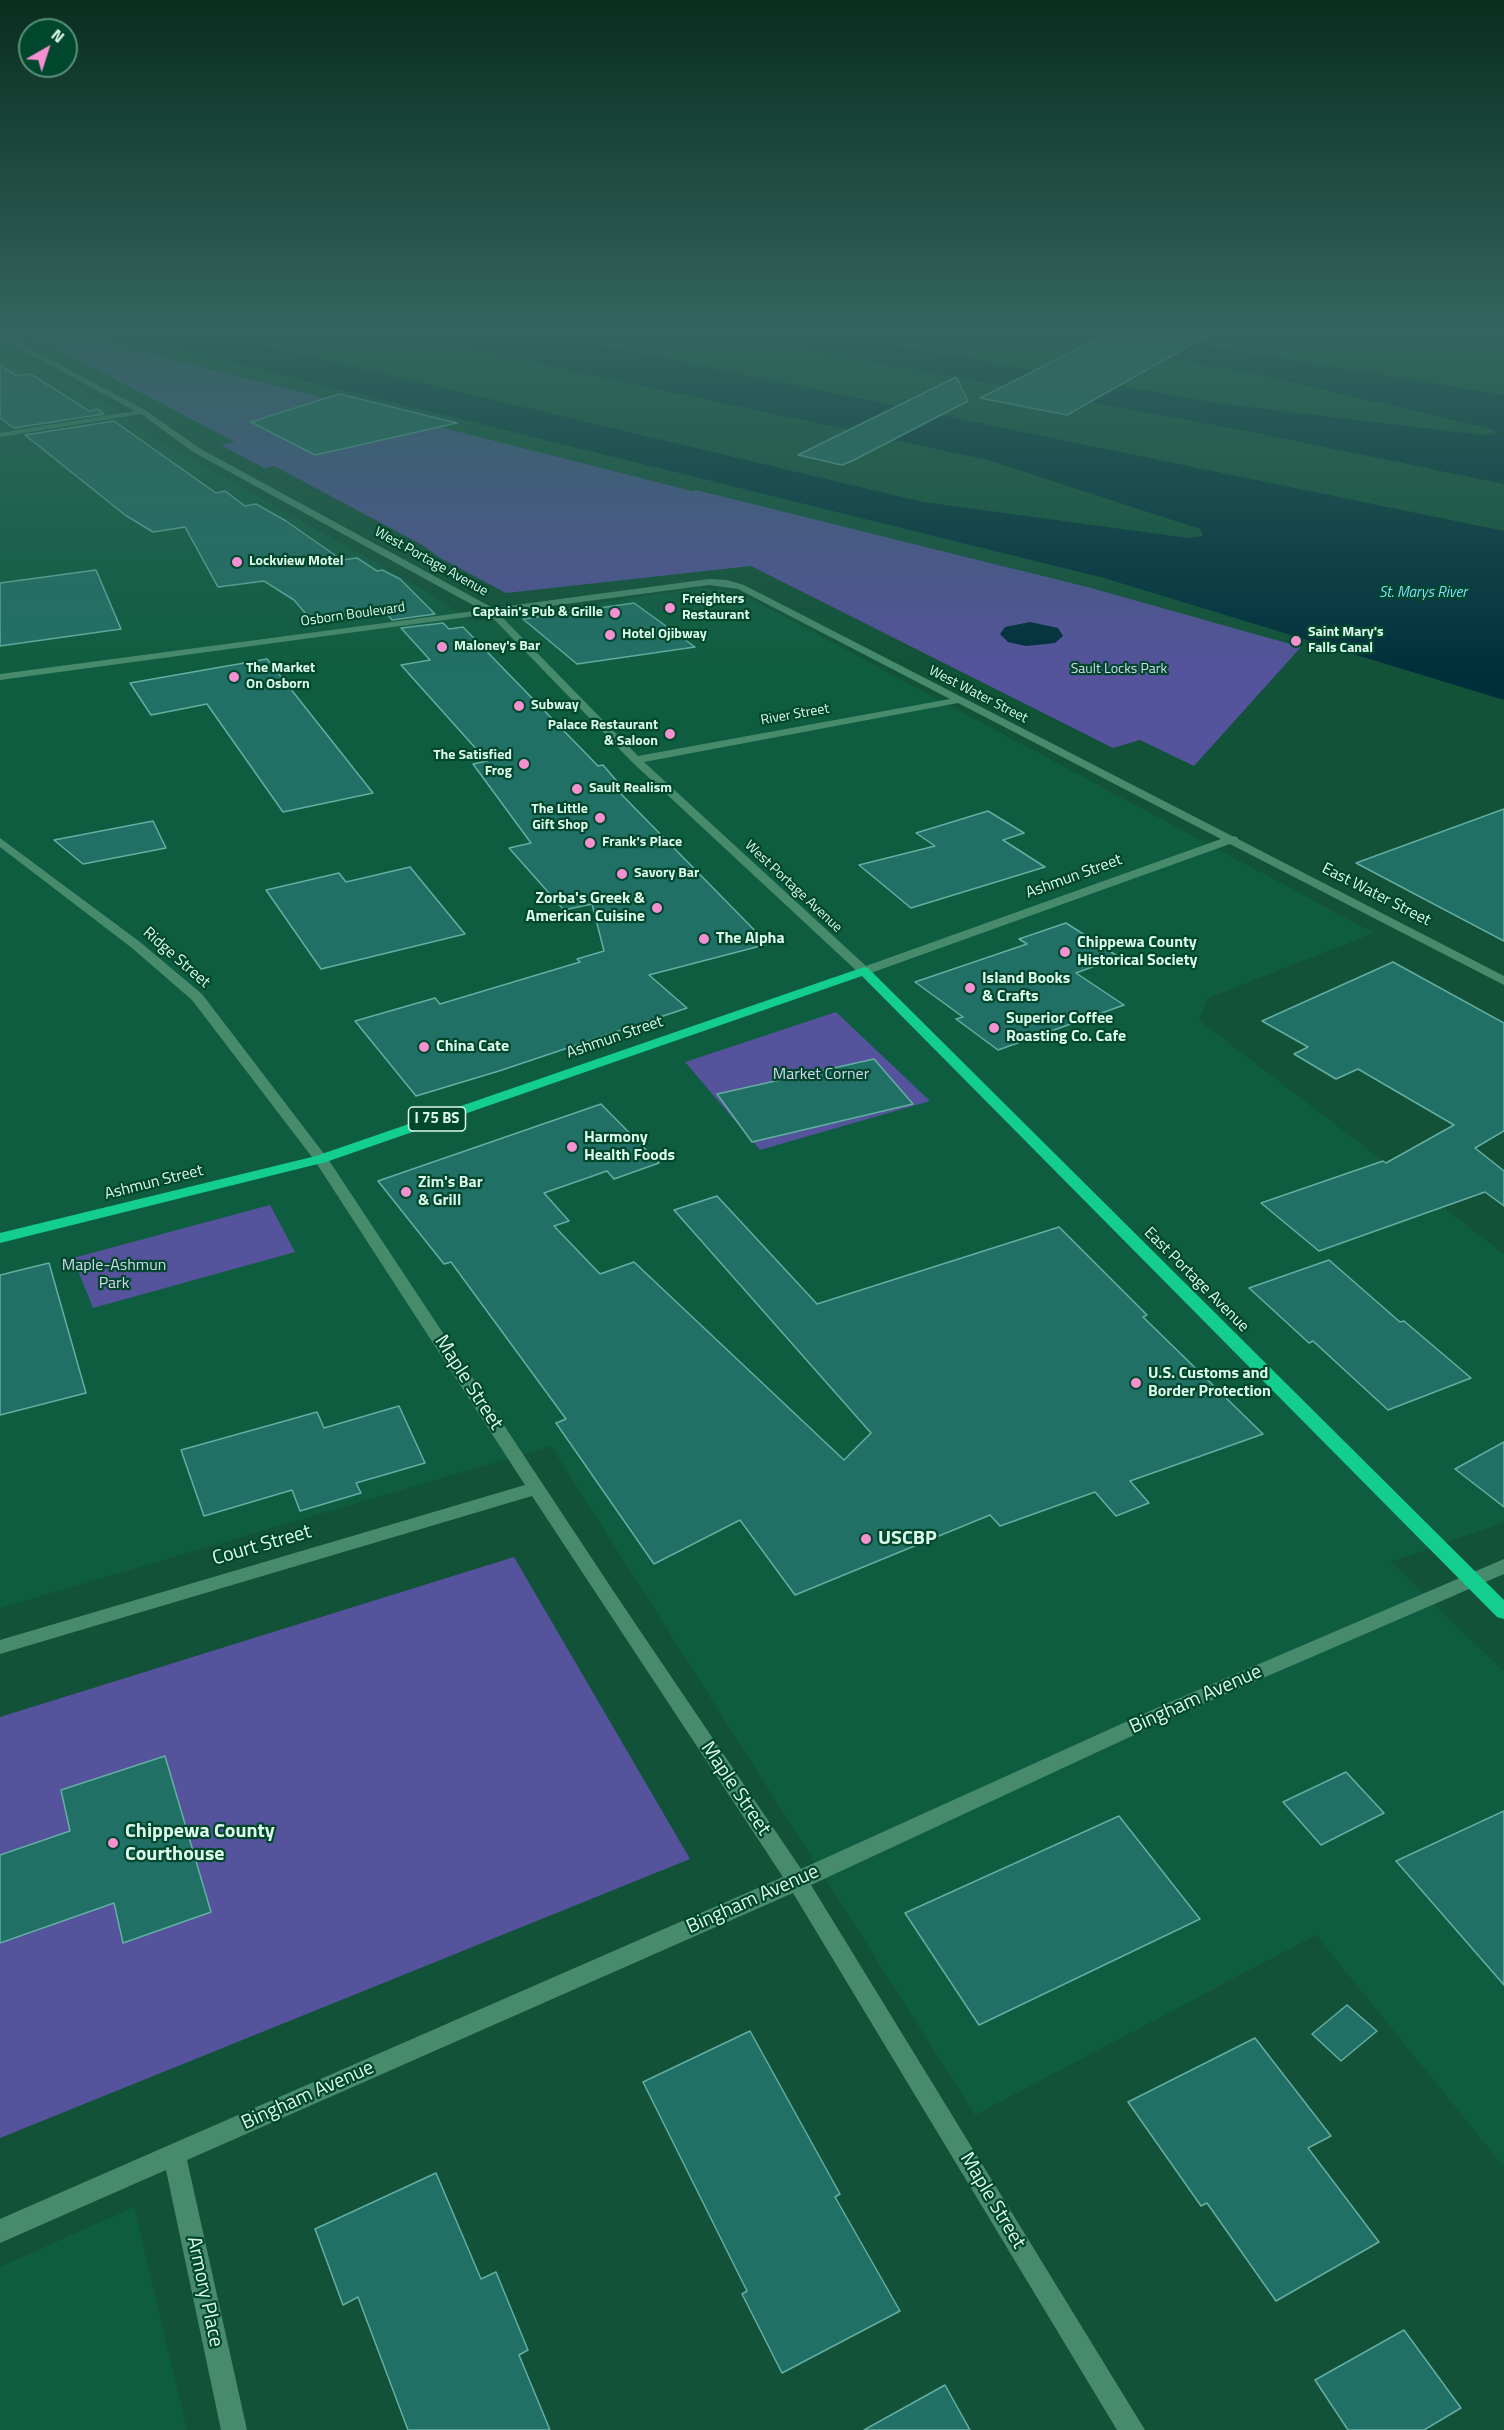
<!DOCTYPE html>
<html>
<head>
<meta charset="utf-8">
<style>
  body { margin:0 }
  #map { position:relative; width:1504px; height:2430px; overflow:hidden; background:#125239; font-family:"Titillium Web",sans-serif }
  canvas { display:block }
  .north { position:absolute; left:18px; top:18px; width:60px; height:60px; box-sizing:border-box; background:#01472e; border:2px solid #598f79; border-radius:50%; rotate:39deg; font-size:16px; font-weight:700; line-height:24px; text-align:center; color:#dcfaea }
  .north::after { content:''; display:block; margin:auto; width:21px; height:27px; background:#f590d1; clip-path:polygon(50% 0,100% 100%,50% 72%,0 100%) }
</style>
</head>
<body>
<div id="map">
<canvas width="1504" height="2430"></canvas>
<div class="north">N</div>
</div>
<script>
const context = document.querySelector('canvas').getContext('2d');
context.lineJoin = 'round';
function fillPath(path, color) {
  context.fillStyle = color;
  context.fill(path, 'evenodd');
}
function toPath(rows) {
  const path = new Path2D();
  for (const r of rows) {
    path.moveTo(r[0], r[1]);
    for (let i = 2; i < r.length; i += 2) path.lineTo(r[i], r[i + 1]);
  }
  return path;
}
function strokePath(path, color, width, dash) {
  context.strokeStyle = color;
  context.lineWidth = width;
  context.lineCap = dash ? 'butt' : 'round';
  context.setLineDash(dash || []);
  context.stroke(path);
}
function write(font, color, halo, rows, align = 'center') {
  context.font = font + ' "Titillium Web",sans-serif';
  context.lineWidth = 4.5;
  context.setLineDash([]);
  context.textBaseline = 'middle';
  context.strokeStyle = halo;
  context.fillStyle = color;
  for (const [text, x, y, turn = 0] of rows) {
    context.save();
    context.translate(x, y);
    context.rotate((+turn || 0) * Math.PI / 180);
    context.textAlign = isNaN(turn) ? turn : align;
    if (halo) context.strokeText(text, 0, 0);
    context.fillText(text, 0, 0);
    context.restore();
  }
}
const built = toPath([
  [0,346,117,409,158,440,426,591,473,622,699,588,723,590,751,599,1374,933,1208,998,1199,1020,1504,1254,1504,1522,1391,1562,1504,1672,1504,2167,1316,1935,975,2115,551,1446,0,1608],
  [134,2207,187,2430,0,2430,0,2267]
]);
const green = toPath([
  [27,333,69,333,692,491,696,490,1091,588,1301,647,1194,766,1140,740,1113,748,751,566,506,593,440,558,424,546,280,469,274,466,264,468,221,445,235,442],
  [836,1012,930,1101,760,1150,685,1062],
  [270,1205,295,1252,93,1308,73,1258],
  [514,1557,690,1859,0,2138,0,1717]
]);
const water = toPath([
  [112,333,212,333,923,502,1188,538,1203,536,1200,529,988,460,396,333,542,333,1504,531,1504,700,1104,578],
  [715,333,827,333,1216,403,1482,435,1498,434,1492,429,1256,374,1013,333,1131,333,1504,395,1504,484,1257,433],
  [1030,622,1058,628,1063,636,1055,643,1026,646,1008,642,1000,634,1005,627]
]);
const building = toPath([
  [1109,333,1212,333,1067,415,980,398,1109,333],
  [0,365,17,376,29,374,34,376,89,411,98,409,104,414,14,428,0,418,0,365],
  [956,377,968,401,852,461,842,465,798,455,956,377],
  [339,394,457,423,315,455,251,422,339,394],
  [114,421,216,493,225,491,245,506,256,504,286,521,342,560,357,558,377,571,382,570,400,579,435,614,392,620,383,609,312,621,294,600,264,581,218,587,185,527,153,532,125,515,25,435,114,421],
  [96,570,121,629,0,646,0,583,96,570],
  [634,603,695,647,577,664,523,619,634,603],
  [443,623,449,629,463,627,598,766,603,765,626,792,620,793,768,944,649,975,687,1008,499,1071,416,1096,355,1021,435,998,440,1004,580,962,577,959,604,951,592,904,564,910,509,848,531,843,473,764,487,761,401,665,430,660,401,628,443,623],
  [267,659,373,793,283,812,207,704,151,715,130,683,267,659],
  [1504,809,1504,941,1356,863,1504,809],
  [988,811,1024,833,1003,840,1045,867,911,908,859,865,935,846,916,833,988,811],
  [153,821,166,848,83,864,54,840,153,821],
  [410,867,465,934,321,969,266,890,339,873,346,882,410,867],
  [1066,923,1119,957,1076,973,1124,1005,998,1050,956,1019,963,1017,915,982,1027,944,1019,939,1066,923],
  [1393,962,1504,1023,1504,1131,1475,1148,1504,1171,1504,1206,1485,1192,1319,1251,1261,1203,1383,1161,1386,1163,1454,1125,1358,1069,1336,1079,1294,1054,1308,1047,1262,1021,1393,962],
  [874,1059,913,1104,752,1142,717,1094,874,1059],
  [601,1104,659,1163,614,1179,607,1171,544,1193,569,1221,554,1226,600,1274,634,1262,844,1460,871,1433,674,1210,717,1196,817,1304,1059,1227,1147,1315,1143,1317,1263,1434,1130,1481,1149,1503,1116,1516,1095,1492,1000,1526,990,1515,795,1595,740,1520,654,1564,556,1423,566,1419,451,1262,444,1264,378,1181,601,1104],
  [1329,1260,1400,1322,1404,1321,1471,1378,1388,1410,1313,1341,1309,1343,1249,1288,1329,1260],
  [49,1263,86,1393,0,1415,0,1275,49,1263],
  [399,1406,425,1463,356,1483,361,1493,300,1511,292,1490,204,1516,181,1450,317,1412,324,1428,399,1406],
  [1504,1442,1504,1507,1455,1469,1504,1442],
  [165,1756,211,1912,123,1943,114,1903,0,1943,0,1855,70,1831,61,1790,165,1756],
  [1346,1772,1384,1813,1321,1845,1283,1802,1346,1772],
  [1504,1811,1504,1985,1396,1861,1504,1811],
  [1119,1816,1200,1919,979,2025,905,1913,1119,1816],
  [1347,2005,1377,2031,1341,2061,1312,2034,1347,2005],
  [750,2031,840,2194,835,2197,900,2311,782,2373,742,2294,747,2291,643,2082,750,2031],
  [1255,2038,1331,2136,1308,2148,1379,2242,1276,2301,1207,2203,1201,2206,1128,2102,1255,2038],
  [436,2173,481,2279,496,2272,528,2350,519,2355,550,2430,408,2430,358,2297,343,2305,315,2229,436,2173],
  [1404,2330,1461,2408,1424,2430,1348,2430,1315,2380,1404,2330],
  [945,2385,970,2430,864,2430,945,2385]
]);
const minor = toPath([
  [0,333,145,410,199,448,493,608,709,579,727,580,744,585,1232,836,1237,837,1238,839,1504,976,1504,985,1230,844,868,974,860,974,632,762,489,614,0,680,0,674,482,610,193,452,141,414,0,437,0,433,135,411,0,338,0,333],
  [709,585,738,589,950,699,638,756,498,613,709,585],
  [958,703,1221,839,866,966,644,762,958,703],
  [0,838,140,942,202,994,328,1159,618,1598,801,1869,1161,1706,1504,1559,1504,1574,1175,1716,811,1885,1145,2430,1117,2430,793,1893,187,2160,247,2430,221,2430,166,2170,0,2243,0,2219,783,1877,532,1496,0,1654,0,1640,525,1485,315,1161,192,1000,132,948,0,847,0,838]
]);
const major = toPath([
  [864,967,868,968,1504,1600,1504,1619,1497,1617,862,976,326,1162,0,1243,0,1233,316,1156,864,967]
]);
const markers = [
  [237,562,6,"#f590d1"],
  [670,608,6,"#f590d1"],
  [615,613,6,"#f590d1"],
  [610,635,6,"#f590d1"],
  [1296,641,6,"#f590d1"],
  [442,647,6,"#f590d1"],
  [234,677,6,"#f590d1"],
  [519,706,6,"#f590d1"],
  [670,734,6,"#f590d1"],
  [524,764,6,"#f590d1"],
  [577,789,6,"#f590d1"],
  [600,818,6,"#f590d1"],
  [590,843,6,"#f590d1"],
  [622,874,6,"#f590d1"],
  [657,908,6,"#f590d1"],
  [704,939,6,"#f590d1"],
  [1065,952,6,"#f590d1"],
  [970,988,6,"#f590d1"],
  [994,1028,6,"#f590d1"],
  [424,1047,6,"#f590d1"],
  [572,1147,6,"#f590d1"],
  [406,1192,6,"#f590d1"],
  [1136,1383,6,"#f590d1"],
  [866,1539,6,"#f590d1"],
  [113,1843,6,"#f590d1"]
];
const farPoinames = [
  ["Lockview Motel",249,562],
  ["Freighters",682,600],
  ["Restaurant",682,616],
  ["Captain's Pub & Grille",603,613,"right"],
  ["Saint Mary's",1308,633],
  ["Falls Canal",1308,649],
  ["Hotel Ojibway",622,635],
  ["Maloney's Bar",454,647],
  ["The Market",246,669],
  ["On Osborn",246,685],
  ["Subway",531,706],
  ["Palace Restaurant",658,726,"right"],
  ["& Saloon",658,742,"right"],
  ["The Satisfied",512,756,"right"],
  ["Frog",512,772,"right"],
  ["Sault Realism",589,789],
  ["The Little",588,810,"right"],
  ["Gift Shop",588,826,"right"],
  ["Frank's Place",602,843],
  ["Savory Bar",634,874]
];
const farStreetnames = [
  ["West Portage Avenue",431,562,29],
  ["Osborn Boulevard",353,615,-8],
  ["West Water Street",978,695,27],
  ["River Street",795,715,-10],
  ["West Portage Avenue",793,887,43]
];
const farParknames = [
  ["Sault Locks Park",1119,670]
];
const farWaternames = [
  ["St. Marys River",1423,593]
];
const shields = [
  [437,1119,57]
];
const shieldNames = [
  ["I 75 BS",437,1119]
];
const streetNames = [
  ["Ashmun Street",1074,877,-20],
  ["East Water Street",1376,895,27],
  ["Ridge Street",176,958,41],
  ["Ashmun Street",615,1038,-19],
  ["Ashmun Street",154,1183,-14],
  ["East Portage Avenue",1196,1280,45]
];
const poiNames = [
  ["Zorba's Greek &",645,899,"right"],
  ["American Cuisine",645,917,"right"],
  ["The Alpha",716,939],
  ["Chippewa County",1077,943],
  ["Historical Society",1077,961],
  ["Island Books",982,979],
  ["& Crafts",982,997],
  ["Superior Coffee",1006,1019],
  ["Roasting Co. Cafe",1006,1037],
  ["China Cate",436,1047],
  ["Harmony",584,1138],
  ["Health Foods",584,1156],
  ["Zim's Bar",418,1183],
  ["& Grill",418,1201],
  ["U.S. Customs and",1148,1374],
  ["Border Protection",1148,1392]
];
const parkNames = [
  ["Market Corner",821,1075],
  ["Maple-Ashmun",114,1266],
  ["Park",114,1284]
];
const nearStreetnames = [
  ["Maple Street",468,1383,57],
  ["Court Street",262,1546,-16],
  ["Bingham Avenue",1196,1700,-24],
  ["Maple Street",735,1789,56],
  ["Bingham Avenue",753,1900,-24],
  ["Bingham Avenue",308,2096,-24],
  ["Maple Street",992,2201,59],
  ["Armory Place",204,2292,78]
];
const nearPoinames = [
  ["USCBP",878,1539],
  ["Chippewa County",125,1832],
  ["Courthouse",125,1855]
];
fillPath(built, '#0f5d40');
fillPath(green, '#54539b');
fillPath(water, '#002f3c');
fillPath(building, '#217065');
strokePath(building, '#64aea2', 1.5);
fillPath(minor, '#478b6c');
fillPath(major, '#13ce8f');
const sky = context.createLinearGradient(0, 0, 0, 673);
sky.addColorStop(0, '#0a2d1f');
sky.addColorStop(0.49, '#33665f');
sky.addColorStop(1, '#33665f00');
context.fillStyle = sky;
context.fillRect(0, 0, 1504, 673);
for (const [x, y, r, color] of markers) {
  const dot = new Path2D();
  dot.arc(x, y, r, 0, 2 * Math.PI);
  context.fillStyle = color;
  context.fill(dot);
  strokePath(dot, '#01472e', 2);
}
write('bold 14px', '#dcfaea', '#01472e', farPoinames, 'left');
write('14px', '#dcfaea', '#01472e', farStreetnames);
write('14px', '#d5d7ee', '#01472e', farParknames);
write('italic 15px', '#82dcfb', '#01472e', farWaternames);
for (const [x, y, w] of shields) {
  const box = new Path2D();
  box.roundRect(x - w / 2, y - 12, w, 24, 4.5);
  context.fillStyle = '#01472e';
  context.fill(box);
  strokePath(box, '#dcfaea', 1.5);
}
write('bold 15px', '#dcfaea', null, shieldNames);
write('16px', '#dcfaea', '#01472e', streetNames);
write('bold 16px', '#dcfaea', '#01472e', poiNames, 'left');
write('16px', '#d5d7ee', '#01472e', parkNames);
write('20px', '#dcfaea', '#01472e', nearStreetnames);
write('bold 20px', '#dcfaea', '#01472e', nearPoinames, 'left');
</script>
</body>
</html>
